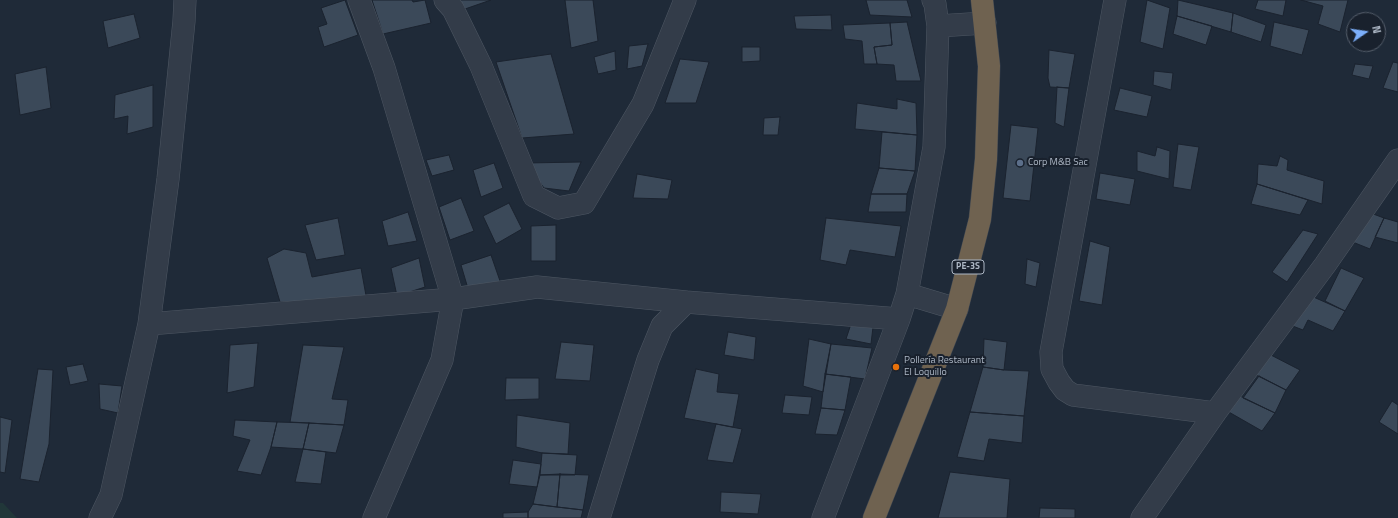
<!DOCTYPE html>
<html>
<head>
<meta charset="utf-8">
<style>
  body { margin:0 }
  #map { position:relative; width:1398px; height:518px; overflow:hidden; background:#1f2a38; font-family:"Titillium Web",sans-serif }
  canvas { display:block }
  .north { position:absolute; left:1346px; top:12px; width:40px; height:40px; box-sizing:border-box; background:#19212d; border:1px solid #545d6a; border-radius:50%; rotate:77deg; font-size:11px; font-weight:700; line-height:16px; text-align:center; color:#adb7c5 }
  .north::after { content:''; display:block; margin:auto; width:14px; height:18px; background:#7caffb; clip-path:polygon(50% 0,100% 100%,50% 72%,0 100%) }
</style>
</head>
<body>
<div id="map">
<canvas width="1398" height="518"></canvas>
<div class="north">N</div>
</div>
<script>
const context = document.querySelector('canvas').getContext('2d');
context.lineJoin = 'round';
function fillPath(path, color) {
  context.fillStyle = color;
  context.fill(path, 'evenodd');
}
function toPath(rows) {
  const path = new Path2D();
  for (const r of rows) {
    path.moveTo(r[0], r[1]);
    for (let i = 2; i < r.length; i += 2) path.lineTo(r[i], r[i + 1]);
  }
  return path;
}
function strokePath(path, color, width, dash) {
  context.strokeStyle = color;
  context.lineWidth = width;
  context.lineCap = dash ? 'butt' : 'round';
  context.setLineDash(dash || []);
  context.stroke(path);
}
function write(font, color, halo, rows, align = 'center') {
  context.font = font + ' "Titillium Web",sans-serif';
  context.lineWidth = 4;
  context.setLineDash([]);
  context.textBaseline = 'middle';
  context.strokeStyle = halo;
  context.fillStyle = color;
  for (const [text, x, y, turn = 0] of rows) {
    context.save();
    context.translate(x, y);
    context.rotate((+turn || 0) * Math.PI / 180);
    context.textAlign = isNaN(turn) ? turn : align;
    if (halo) context.strokeText(text, 0, 0);
    context.fillText(text, 0, 0);
    context.restore();
  }
}
const green = toPath([
  [0,503,3,503,17,518,0,518]
]);
const building = toPath([
  [345,0,358,35,324,47,318,27,327,24,321,8,345,0],
  [372,0,412,0,413,2,425,0,431,23,383,34,372,0],
  [460,0,491,0,465,9,460,0],
  [565,0,593,0,598,41,571,48,565,0],
  [866,0,907,0,912,17,870,15,866,0],
  [1147,0,1170,8,1163,49,1140,42,1147,0],
  [1178,0,1233,13,1231,32,1177,16,1178,0],
  [1258,0,1286,0,1283,16,1255,9,1258,0],
  [1301,0,1348,0,1340,32,1318,24,1323,6,1301,0],
  [1233,13,1266,25,1261,42,1231,32,1233,13],
  [134,14,140,38,108,48,103,21,134,14],
  [831,15,832,30,796,29,794,16,831,15],
  [1177,16,1212,26,1206,45,1173,34,1177,16],
  [907,22,921,81,896,81,894,65,877,64,874,47,892,45,890,23,907,22],
  [1274,22,1309,30,1302,55,1270,46,1274,22],
  [890,23,892,45,874,47,877,64,864,64,862,41,845,39,843,25,890,23],
  [648,44,642,66,627,69,629,46,648,44],
  [742,47,760,47,760,61,742,62,742,47],
  [1049,50,1075,54,1069,88,1050,87,1048,78,1049,50],
  [615,51,616,70,598,74,594,57,615,51],
  [551,54,574,134,522,138,496,62,551,54],
  [680,59,709,62,696,103,665,103,680,59],
  [1393,62,1398,63,1398,92,1383,88,1393,62],
  [1355,64,1373,66,1369,79,1352,75,1355,64],
  [46,67,51,108,20,115,15,74,46,67],
  [1154,71,1173,73,1171,90,1153,85,1154,71],
  [153,85,153,127,127,134,128,116,114,119,115,95,153,85],
  [1057,87,1069,88,1064,127,1055,123,1057,87],
  [1120,88,1152,96,1147,117,1114,110,1120,88],
  [897,99,916,103,917,135,855,129,857,103,897,109,897,99],
  [780,117,778,135,763,135,764,118,780,117],
  [1011,125,1038,128,1030,201,1003,198,1011,125],
  [882,132,917,135,915,171,879,168,882,132],
  [1178,144,1199,147,1191,190,1173,187,1178,144],
  [1157,147,1170,151,1169,179,1137,171,1137,151,1155,156,1157,147],
  [449,155,454,170,432,176,426,160,449,155],
  [1280,156,1288,160,1287,170,1324,181,1322,204,1257,184,1258,164,1277,166,1280,156],
  [581,162,569,191,544,188,526,163,581,162],
  [494,163,503,188,481,197,473,170,494,163],
  [879,168,915,171,907,194,871,194,879,168],
  [1100,173,1135,179,1130,205,1096,199,1100,173],
  [637,174,672,180,668,199,633,198,637,174],
  [1257,184,1308,200,1300,215,1251,204,1257,184],
  [871,194,907,194,906,212,868,212,871,194],
  [461,198,474,231,450,240,439,207,461,198],
  [509,203,522,229,496,244,483,216,509,203],
  [408,212,417,241,388,246,382,221,408,212],
  [1368,212,1384,218,1370,249,1350,241,1368,212],
  [338,218,345,255,316,260,305,225,338,218],
  [826,218,901,226,895,257,850,250,846,265,820,260,826,218],
  [1384,218,1398,222,1398,243,1375,237,1384,218],
  [556,225,556,261,531,261,531,226,556,225],
  [1303,230,1318,234,1287,282,1272,272,1303,230],
  [1090,241,1110,247,1102,305,1079,301,1090,241],
  [284,249,306,253,312,277,361,268,367,301,280,302,267,258,284,249],
  [491,255,500,281,469,292,461,265,491,255],
  [419,258,425,287,397,296,391,268,419,258],
  [1027,259,1040,263,1036,287,1025,284,1027,259],
  [1341,268,1364,278,1345,311,1325,301,1341,268],
  [1309,295,1345,311,1333,331,1308,320,1303,330,1290,325,1309,295],
  [851,324,873,327,871,344,846,339,851,324],
  [728,332,756,337,754,360,724,355,728,332],
  [809,339,831,344,823,392,803,386,809,339],
  [984,339,1007,342,1004,370,983,367,984,339],
  [561,342,594,345,590,381,555,379,561,342],
  [258,343,254,387,227,393,230,345,258,343],
  [831,344,872,348,865,379,825,374,831,344],
  [303,345,344,347,332,399,348,400,344,425,290,422,303,345],
  [1269,354,1300,370,1286,390,1252,373,1269,354],
  [83,364,88,381,70,385,66,367,83,364],
  [983,367,1004,370,1029,371,1024,416,970,412,983,367],
  [38,369,53,370,49,444,39,482,20,479,38,369],
  [696,369,719,374,717,392,739,394,733,427,684,418,696,369],
  [825,374,851,377,845,410,821,408,825,374],
  [1259,376,1286,390,1275,413,1243,398,1259,376],
  [506,378,539,378,539,399,505,400,506,378],
  [99,384,122,386,118,413,100,409,99,384],
  [785,395,812,397,809,415,782,413,785,395],
  [1238,395,1275,413,1262,431,1227,411,1238,395],
  [1392,401,1398,405,1398,434,1379,422,1392,401],
  [821,408,845,410,837,435,815,434,821,408],
  [970,412,1024,416,1022,443,989,439,984,461,957,457,970,412],
  [517,415,570,423,568,454,542,453,516,447,517,415],
  [0,417,12,420,5,473,0,472,0,417],
  [235,420,277,422,271,447,261,475,237,471,250,440,233,436,235,420],
  [277,422,309,423,303,449,271,447,277,422],
  [309,423,344,425,336,453,303,449,309,423],
  [716,424,742,429,733,463,707,460,716,424],
  [303,449,326,452,321,484,295,482,303,449],
  [542,453,577,455,575,475,540,475,542,453],
  [513,460,541,464,537,487,509,484,513,460],
  [950,472,1010,479,1007,518,938,518,950,472],
  [560,474,589,475,583,510,557,507,560,474],
  [560,474,557,507,533,504,540,475,560,474],
  [721,492,761,494,758,514,720,512,721,492],
  [533,504,557,507,583,510,581,518,528,518,528,512,533,504],
  [1040,508,1075,509,1075,518,1039,518,1040,508],
  [528,512,528,518,503,518,503,513,528,512]
]);
const minor = toPath([
  [359,0,384,68,453,299,442,360,374,518],
  [445,0,453,9,481,66,534,196,558,208,584,203,643,104,685,0],
  [933,0,935,4,938,26,985,23],
  [1115,0,1051,352,1052,369,1059,382,1065,390,1073,395,1215,413],
  [907,294,934,147,938,26],
  [149,324,453,299,537,287,686,302],
  [100,518,111,495,149,324,168,179,184,21,185,0],
  [599,518,648,360,662,326,686,302,899,319,907,294,957,309],
  [823,518,899,319],
  [1142,518,1215,413,1325,265,1398,160]
]);
const highway = toPath([
  [874,518,957,309,980,219,986,159,989,66,982,0]
]);
const markers = [
  [1020,163,4,"#5c6f8a"],
  [896,367,4,"#e8710a"]
];
const shields = [
  [968,267,32]
];
const shieldNames = [
  ["PE-3S",968,267]
];
const poiNames = [
  ["Corp M&B Sac",1028,163],
  ["Pollería Restaurant",904,361],
  ["El Loquillo",904,373]
];
fillPath(green, '#213739');
fillPath(building, '#3b4959');
strokePath(building, '#1b232f', 1);
strokePath(minor, '#4e5763', 23);
strokePath(highway, '#3b4450', 23);
strokePath(minor, '#333c49', 22);
strokePath(highway, '#6f6250', 22);
for (const [x, y, r, color] of markers) {
  const dot = new Path2D();
  dot.arc(x, y, r, 0, 2 * Math.PI);
  context.fillStyle = color;
  context.fill(dot);
  strokePath(dot, '#19212d', 1.5);
}
for (const [x, y, w] of shields) {
  const box = new Path2D();
  box.roundRect(x - w / 2, y - 7, w, 14, 3);
  context.fillStyle = '#19212d';
  context.fill(box);
  strokePath(box, '#adb7c5', 1);
}
write('bold 9px', '#adb7c5', null, shieldNames);
write('10px', '#adb7c5', '#19212d', poiNames, 'left');
</script>
</body>
</html>
